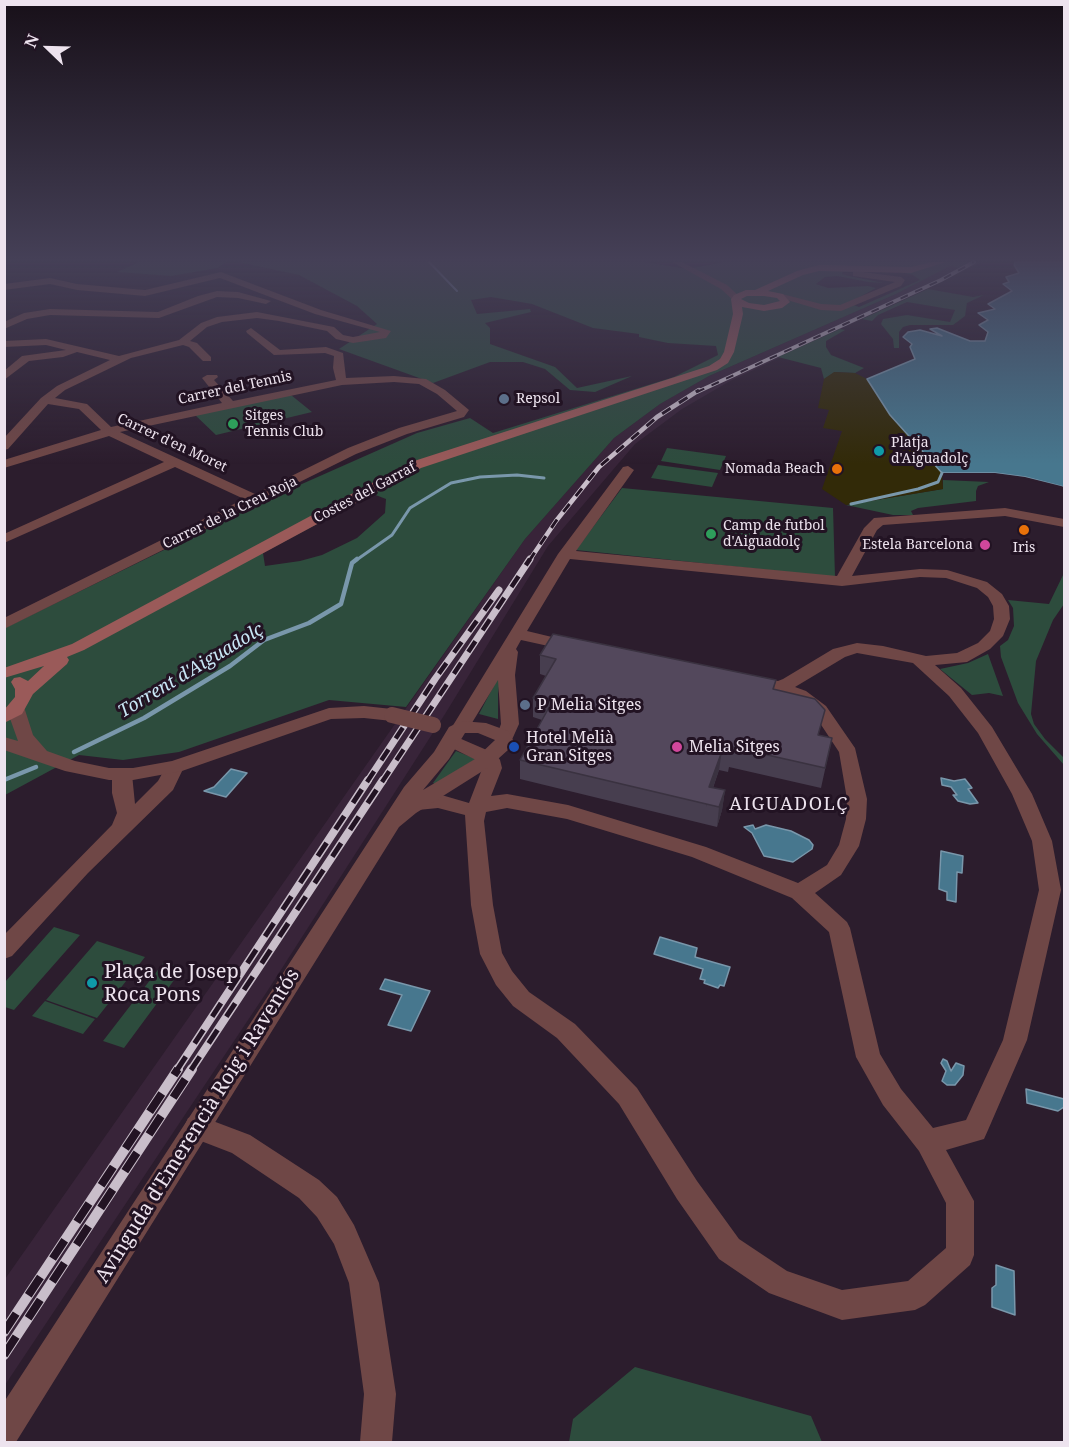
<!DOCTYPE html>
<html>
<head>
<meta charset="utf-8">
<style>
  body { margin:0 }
  #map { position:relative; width:1069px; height:1447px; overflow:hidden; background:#2c1d2d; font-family:"Noto Serif",serif }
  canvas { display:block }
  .frame { position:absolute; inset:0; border:6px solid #ede3ee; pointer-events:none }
  .north { position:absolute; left:18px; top:18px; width:60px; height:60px; -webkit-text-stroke:4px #221323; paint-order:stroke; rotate:293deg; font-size:16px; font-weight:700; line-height:24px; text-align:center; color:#ede3ee }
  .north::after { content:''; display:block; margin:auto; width:21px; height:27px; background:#ede3ee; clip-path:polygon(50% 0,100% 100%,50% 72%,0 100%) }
</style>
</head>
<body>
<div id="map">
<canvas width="1069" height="1447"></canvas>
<div class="frame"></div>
<div class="north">N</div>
</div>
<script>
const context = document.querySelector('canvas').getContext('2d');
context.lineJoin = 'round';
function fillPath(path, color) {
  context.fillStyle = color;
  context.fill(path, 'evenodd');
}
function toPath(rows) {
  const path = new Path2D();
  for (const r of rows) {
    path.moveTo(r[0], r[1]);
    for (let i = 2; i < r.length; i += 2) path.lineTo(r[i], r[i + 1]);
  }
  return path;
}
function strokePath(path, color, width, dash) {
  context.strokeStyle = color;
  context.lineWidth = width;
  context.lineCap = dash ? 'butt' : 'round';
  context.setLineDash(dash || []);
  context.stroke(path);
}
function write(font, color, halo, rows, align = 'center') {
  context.font = font + ' "Noto Serif",serif';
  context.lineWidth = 6;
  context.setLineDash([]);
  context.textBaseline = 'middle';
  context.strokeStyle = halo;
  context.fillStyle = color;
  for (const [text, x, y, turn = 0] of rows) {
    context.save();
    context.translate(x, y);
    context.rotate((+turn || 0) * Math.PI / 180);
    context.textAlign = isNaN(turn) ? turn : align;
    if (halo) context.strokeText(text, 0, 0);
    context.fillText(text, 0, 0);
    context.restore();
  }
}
const built = toPath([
  [969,262,983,262,730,381,682,409,635,444,548,546,445,714,268,990,5,1385,5,1279,525,539,614,438,660,404,709,376,896,294,950,265,959,268]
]);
const green = toPath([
  [139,262,226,262,218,268,171,276,117,272],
  [238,262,645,262,688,269,723,262,969,262,959,268,950,266,896,294,709,376,660,404,614,438,525,539,406,707,329,700,179,752,123,760,79,755,5,795,5,628,268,499,417,433,470,418,493,433,674,377,718,355,716,346,668,343,639,337,639,334,593,328,532,304,491,297,471,300,477,314,530,309,531,312,485,323,490,328,490,344,555,367,577,388,632,376,595,392,570,390,545,369,523,362,490,362,433,383,339,349,377,324,357,306,299,275],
  [843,272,900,272,913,275,920,280,859,307,849,303,876,288,868,286,828,288,816,284,825,277,837,276,868,282,884,283,849,276,842,274],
  [373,494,386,499,385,513,357,538,322,555,300,561,265,566,263,553],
  [928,289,973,297,984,295,967,303,965,316,953,325,910,325,903,327,899,332,899,348,894,348,893,339,881,324,883,319,907,315,950,322,955,310,907,302,878,315,872,321,862,319],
  [840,329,845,330,826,341,826,347,831,355,864,368,855,373,835,372,824,379,821,368,778,357],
  [291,395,312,412,216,435,194,414],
  [667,448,726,456,720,470,661,461],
  [658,465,718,473,712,487,651,478],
  [943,480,989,482,978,486,976,491,976,501,918,508,911,511,913,515,893,515,846,505,943,489],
  [622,488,833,508,835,577,576,550],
  [1064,573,1064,604,1053,620,1036,661,1031,714,1034,724,1045,739,1064,758,1064,765,1037,734,1018,703,1001,657,1000,646,1008,640,1014,626,1013,608,1008,600,1049,604],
  [988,654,1003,696,989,693,972,695,940,669,968,663],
  [501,672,498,694,498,719,479,714],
  [456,751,476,759,435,784,433,783],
  [54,927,80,935,14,1010,5,1007,5,982],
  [97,941,145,957,97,1018,46,1000],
  [164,962,183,968,124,1048,103,1041],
  [45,1001,95,1019,83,1034,32,1016],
  [635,1367,811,1416,822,1442,569,1442,573,1419]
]);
const sand = toPath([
  [834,372,855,373,867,379,890,415,942,473,943,489,846,505,822,489,842,431,823,428,829,410,818,408,824,379]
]);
const water = toPath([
  [1015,262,1064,262,1064,487,1025,477,995,473,942,473,890,415,867,379,915,359,910,347,912,344,903,337,908,332,920,330,942,336,930,329,937,328,970,341,985,341,988,332,979,325,988,320,978,313,995,309,988,304,1012,291,1003,284,1009,282,1006,277,1019,273,1014,265,1015,262],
  [231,769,247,773,226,797,204,791,214,787,231,769],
  [941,778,954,781,965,779,972,788,968,789,978,803,970,804,958,801,953,795,957,795,951,787,942,785,941,778],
  [753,825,755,829,766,825,791,831,809,840,813,845,812,849,793,862,764,856,752,833,744,827,753,825],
  [941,851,963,856,962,873,957,872,956,902,947,900,947,892,939,889,941,851],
  [660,937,697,948,695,957,730,967,724,986,720,985,718,988,704,983,705,980,700,979,703,969,654,954,660,937],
  [385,979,430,991,411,1031,388,1025,402,995,380,989,385,979],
  [943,1059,947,1061,951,1071,956,1063,964,1066,963,1075,955,1085,947,1085,942,1081,946,1071,941,1063,943,1059],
  [1026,1089,1064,1099,1064,1107,1058,1111,1027,1103,1026,1089],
  [996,1265,1014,1271,1015,1315,992,1307,992,1288,996,1285,996,1265]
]);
const pier = toPath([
  [942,473,995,473,1025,477,1061,486,1064,487,1064,490,1025,479,994,476,943,476]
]);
const streamFar2 = toPath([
  [429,262,457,291]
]);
const streamFar1 = toPath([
  [851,504,918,489,938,482,942,473],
  [355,561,392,535,410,508,451,483,480,477,517,475,544,478]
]);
const stream = toPath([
  [74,752,144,718,230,666,264,640,309,623,341,604,352,563,357,559],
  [4,780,36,767]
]);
const minor = toPath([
  [672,262,682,262,727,285,741,298,733,300,721,289,672,262],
  [856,271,901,277,905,280,901,286,841,311,821,310,777,297,782,294,821,304,840,305,895,282,853,276,853,272,856,271],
  [221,272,321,310,391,331,386,338,353,343,336,339,327,331,279,321,257,318,222,322,207,327,190,341,197,343,211,357,211,361,203,361,189,347,183,345,131,358,65,390,55,398,87,404,111,427,222,403,202,378,207,375,217,375,218,377,214,380,233,401,336,380,333,368,334,356,325,353,274,355,247,333,246,331,251,328,280,350,326,347,343,353,346,378,394,376,426,379,445,390,469,410,464,417,407,434,356,454,4,629,4,618,244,499,175,467,4,543,4,534,164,462,109,436,4,468,4,460,101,430,79,409,48,404,8,449,4,450,4,438,41,398,57,386,110,360,77,352,63,357,29,361,4,380,4,371,22,356,66,350,46,345,4,347,4,341,46,339,119,356,179,340,201,323,217,317,257,312,334,327,343,335,353,337,380,332,315,314,220,278,145,296,77,290,50,284,4,290,4,284,50,278,77,284,145,290,221,272],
  [394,382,419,384,437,394,457,411,399,428,348,448,255,494,120,432,342,385,394,382],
  [217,291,238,292,271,301,266,304,238,298,217,297,159,318,50,315,27,319,4,329,4,322,24,313,50,309,158,312,198,296,217,291],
  [628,466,634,470,576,551,837,576,864,528,874,518,1005,508,1064,519,1064,527,1005,516,883,525,877,530,852,576,920,569,947,570,987,582,1002,594,1009,606,1010,619,1003,636,990,649,967,662,935,665,961,688,992,727,1032,794,1052,841,1061,890,1027,1040,988,1130,984,1139,946,1150,974,1201,974,1255,970,1265,925,1305,915,1310,842,1320,769,1293,719,1259,677,1199,619,1104,557,1038,513,1006,496,985,480,954,471,905,465,815,438,808,418,810,411,808,408,803,411,798,438,794,469,803,484,764,446,745,443,741,446,737,452,735,496,754,500,760,502,768,491,796,507,794,568,805,706,847,798,883,827,865,839,845,846,819,847,799,839,752,814,714,794,699,774,690,745,685,742,681,745,677,751,676,778,681,783,679,833,649,857,643,883,646,926,656,957,653,978,643,990,631,994,619,993,606,988,597,977,588,946,578,920,577,842,586,570,559,527,631,577,643,579,646,571,651,521,640,516,649,518,652,515,675,519,724,510,744,504,746,498,744,495,740,501,724,498,680,467,731,455,731,452,727,558,554,623,467,628,466],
  [857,653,913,663,949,696,978,733,1012,794,1032,841,1039,890,1003,1040,966,1120,933,1128,901,1089,880,1054,850,928,847,922,815,893,841,875,859,846,866,819,867,799,855,748,826,706,806,691,795,687,845,657,857,653],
  [507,808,567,819,692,857,792,898,829,932,856,1057,883,1105,919,1151,946,1203,946,1248,908,1281,842,1290,787,1271,739,1239,697,1181,637,1088,575,1024,529,992,512,971,502,953,493,905,484,821,486,812,507,808],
  [175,761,182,763,184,767,173,790,88,873,12,956,4,959,4,935,112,825,117,813,112,793,112,774,115,770,122,768,129,770,132,774,135,804,158,781,168,763,175,761],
  [197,1115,250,1135,319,1180,337,1197,354,1225,379,1283,396,1394,392,1442,360,1442,364,1394,349,1283,334,1244,317,1217,299,1198,232,1153,188,1136,184,1127,188,1118,197,1115]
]);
const tertiary = toPath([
  [16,705,22,706,25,710,33,735,47,751,75,761,109,768,133,768,172,761,329,708,364,706,392,709,398,711,401,715,398,719,392,721,364,718,331,719,182,771,133,780,109,780,65,771,4,750,4,737,18,741,7,710,10,706,16,705],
  [461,721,486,723,508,731,513,740,508,750,489,767,416,813,399,827,16,1442,4,1442,4,1402,404,787,434,752,449,727,461,721],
  [465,733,478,733,495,740,475,759,423,790,449,759,465,733]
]);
const secondary = toPath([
  [932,262,946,262,911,273,819,271,803,275,768,291,783,294,790,302,782,308,764,311,742,307,743,314,734,352,728,363,717,370,421,468,84,650,67,657,69,660,67,664,33,694,22,714,4,723,4,710,15,697,15,689,11,682,14,678,20,677,28,681,44,666,4,678,4,668,72,644,411,462,709,366,720,359,724,352,733,314,731,299,734,295,746,290,755,290,797,271,819,265,911,267,932,262],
  [747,296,764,296,777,298,780,301,764,305,749,303,741,299,747,296]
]);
const railFar4 = toPath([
  [697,392,941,280,974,262]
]);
const railFar3 = toPath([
  [529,561,556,521,599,467,657,417,699,390]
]);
const railFar2 = toPath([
  [367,782,435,679,499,590],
  [382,782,530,559]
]);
const railFar1 = toPath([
  [177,1070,368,780],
  [191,1070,383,780]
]);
const rail = toPath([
  [4,1332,178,1069],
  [4,1355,192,1069]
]);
const tertiaryBridge = toPath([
  [392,715,433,725]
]);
const wall = toPath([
  [540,655,776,680,774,689,819,735,832,738,821,788,729,767,728,772,719,770,713,788,725,790,722,810,717,827,520,779,520,760,542,720,533,717,533,698,546,676,540,674]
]);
const shadedWall = toPath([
  [722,751,719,770,706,807,709,787],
  [725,790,722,810,717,827,719,807]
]);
const building = toPath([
  [553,634,776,680,773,689,815,699,825,710,818,735,832,738,825,768,732,747,731,753,722,751,709,787,725,790,719,807,520,760,552,702,533,698,556,659,540,655,553,634]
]);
const markers = [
  [504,399,6,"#5c6f8a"],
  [233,424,6,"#2e9e5b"],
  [879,451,6,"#0f9aa8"],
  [837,469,6,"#e8710a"],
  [1024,530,6,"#e8710a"],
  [711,534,6,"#2e9e5b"],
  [985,545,6,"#d1479c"],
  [525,705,6,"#5c6f8a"],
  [514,747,6,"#1a4fb4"],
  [677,747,6,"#d1479c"],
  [92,983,6,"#0f9aa8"]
];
const farStreetnames = [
  ["Carrer del Tennis",235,388,-12],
  ["Carrer d'en Moret",172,443,25],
  ["Costes del Garraf",365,493,-28],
  ["Carrer de la Creu Roja",230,513,-26]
];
const farPoinames = [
  ["Repsol",516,399],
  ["Sitges",245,416],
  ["Tennis Club",245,432],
  ["Platja",891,443],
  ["d'Aiguadolç",891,459],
  ["Nomada Beach",825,469,"right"],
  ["Camp de futbol",723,526],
  ["d'Aiguadolç",723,542],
  ["Estela Barcelona",973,545,"right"],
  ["Iris",1024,548,"center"]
];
const poiNames = [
  ["P Melia Sitges",537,705],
  ["Hotel Melià",526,738],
  ["Gran Sitges",526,756],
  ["Melia Sitges",689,747]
];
const waterNames = [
  ["Torrent d'Aiguadolç",191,671,-31]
];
const neighbourhoodNames = [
  ["AIGUADOLÇ",789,805]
];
const nearPoinames = [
  ["Plaça de Josep",104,972],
  ["Roca Pons",104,995]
];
const nearStreetnames = [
  ["Avinguda d'Emerencià Roig i Raventós",198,1126,-58]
];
fillPath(built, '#382439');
fillPath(green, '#2d4c3d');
fillPath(sand, '#322a08');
fillPath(water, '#47778e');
strokePath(water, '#7997ab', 1.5);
fillPath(pier, '#2c1d2d');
strokePath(streamFar2, '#7997ab', 2);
strokePath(streamFar1, '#7997ab', 3);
strokePath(stream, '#7997ab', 4.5);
fillPath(minor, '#6f4746');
fillPath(tertiary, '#6f4746');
fillPath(secondary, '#9a5a59');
strokePath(railFar4, '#c9beca', 4);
strokePath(railFar3, '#c9beca', 4.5);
strokePath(railFar2, '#c9beca', 7);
strokePath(railFar1, '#c9beca', 8);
strokePath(rail, '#c9beca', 10);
strokePath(railFar4, '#221323', 2, [8]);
strokePath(railFar3, '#221323', 3, [10]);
strokePath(railFar2, '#221323', 4.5, [13]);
strokePath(railFar1, '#221323', 5, [16]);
strokePath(rail, '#221323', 8, [22]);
strokePath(tertiaryBridge, '#6f4746', 16);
fillPath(wall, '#473e4f');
fillPath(shadedWall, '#3a3240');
fillPath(building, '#53485c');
strokePath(building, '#3a3240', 1.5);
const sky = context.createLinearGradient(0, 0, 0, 464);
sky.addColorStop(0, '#181019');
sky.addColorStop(0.56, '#454057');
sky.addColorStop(1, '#45405700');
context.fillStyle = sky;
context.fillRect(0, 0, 1069, 464);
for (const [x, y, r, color] of markers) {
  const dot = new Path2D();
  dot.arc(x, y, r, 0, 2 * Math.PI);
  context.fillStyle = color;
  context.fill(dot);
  strokePath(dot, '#221323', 2);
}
write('14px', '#ede3ee', '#221323', farStreetnames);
write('14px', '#ede3ee', '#221323', farPoinames, 'left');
write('16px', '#ede3ee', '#221323', poiNames, 'left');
write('italic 18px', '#c9e7f6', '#221323', waterNames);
context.letterSpacing = '1.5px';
write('18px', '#ede3ee', '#221323', neighbourhoodNames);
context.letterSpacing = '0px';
write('20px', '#ede3ee', '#221323', nearPoinames, 'left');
write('20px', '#ede3ee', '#221323', nearStreetnames);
</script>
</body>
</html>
